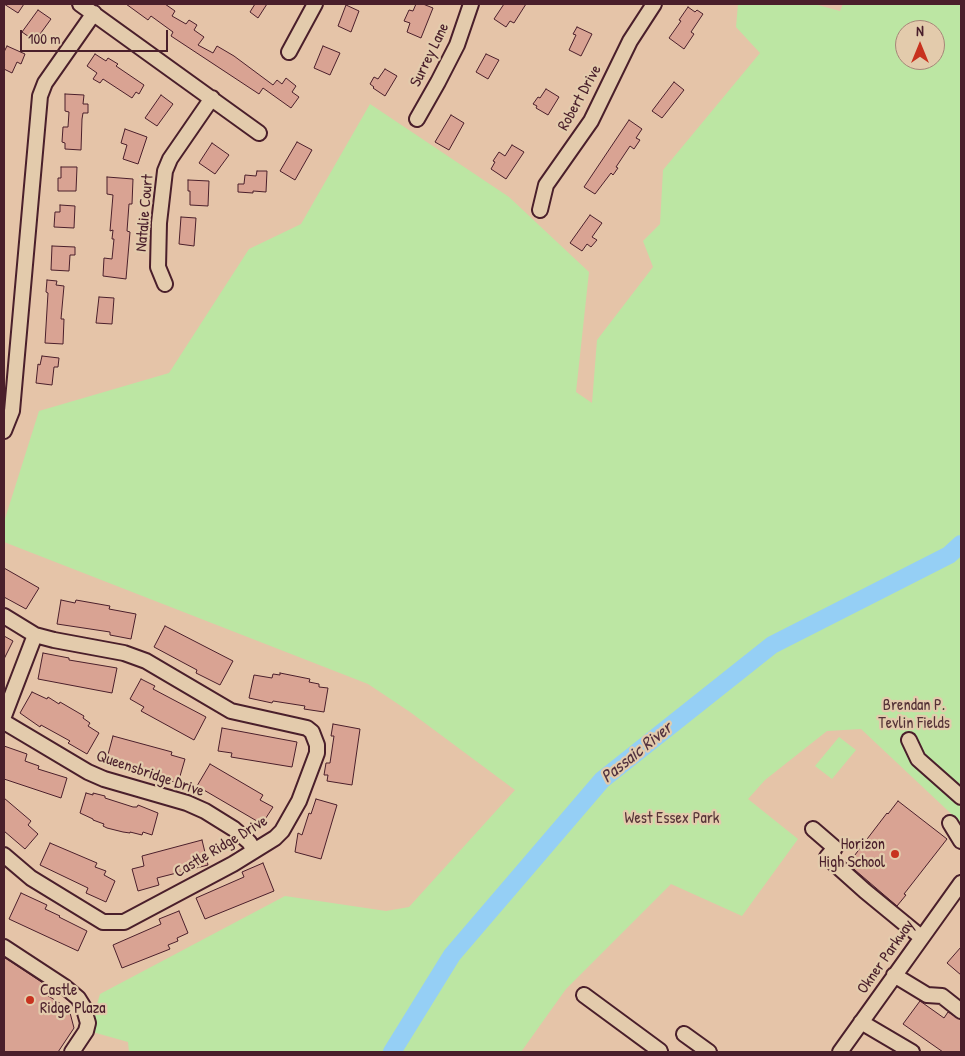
<!DOCTYPE html>
<html>
<head>
<meta charset="utf-8">
<style>
  body { margin:0 }
  #map { position:relative; width:965px; height:1056px; overflow:hidden; background:#e5c4a8; font-family:"Patrick Hand",sans-serif }
  canvas { display:block }
  .frame { position:absolute; inset:0; border:5px solid #4a1f2b; pointer-events:none }
  .north { position:absolute; left:895px; top:20px; width:50px; height:50px; box-sizing:border-box; background:#e3cbac; border:1px solid #a68678; border-radius:50%; rotate:0deg; font-size:14px; font-weight:700; line-height:20px; text-align:center; color:#4a1f2b }
  .north::after { content:''; display:block; margin:auto; width:18px; height:22px; background:#c8321e; clip-path:polygon(50% 0,100% 100%,50% 72%,0 100%) }
  .scale { position:absolute; left:20px; top:30px; width:148px; height:22px; box-sizing:border-box; border:2px solid #4a1f2b; border-top:0; padding-left:6px; font-size:15px; line-height:18px; white-space:nowrap; color:#4a1f2b; -webkit-text-stroke:4px #e3cbac; paint-order:stroke }
</style>
</head>
<body>
<div id="map">
<canvas width="965" height="1056"></canvas>
<div class="frame"></div>
<div class="north">N</div>
<div class="scale">100 m</div>
</div>
<script>
const context = document.querySelector('canvas').getContext('2d');
context.lineJoin = 'round';
function fillPath(path, color) {
  context.fillStyle = color;
  context.fill(path, 'evenodd');
}
function toPath(rows) {
  const path = new Path2D();
  for (const r of rows) {
    path.moveTo(r[0], r[1]);
    for (let i = 2; i < r.length; i += 2) path.lineTo(r[i], r[i + 1]);
  }
  return path;
}
function strokePath(path, color, width, dash) {
  context.strokeStyle = color;
  context.lineWidth = width;
  context.lineCap = dash ? 'butt' : 'round';
  context.setLineDash(dash || []);
  context.stroke(path);
}
function write(font, color, halo, rows, align = 'center') {
  context.font = font + ' "Patrick Hand",sans-serif';
  context.lineWidth = 4.5;
  context.setLineDash([]);
  context.textBaseline = 'middle';
  context.strokeStyle = halo;
  context.fillStyle = color;
  for (const [text, x, y, turn = 0] of rows) {
    context.save();
    context.translate(x, y);
    context.rotate((+turn || 0) * Math.PI / 180);
    context.textAlign = isNaN(turn) ? turn : align;
    if (halo) context.strokeText(text, 0, 0);
    context.fillText(text, 0, 0);
    context.restore();
  }
}
const green = toPath([
  [738,4,814,4,840,11,843,4,961,4,961,823,861,729,827,731,765,780,748,799,798,839,742,916,671,884,566,989,521,1052,129,1052,128,1042,89,1031,100,994,285,896,386,911,409,907,515,790,410,712,368,684,4,542,4,522,39,411,169,373,249,249,301,224,370,104,509,197,589,272,576,392,592,403,597,340,653,267,643,241,660,224,663,170,760,53,736,27],
  [905,30,935,30,935,60,905,60],
  [839,737,856,750,832,779,815,766]
]);
const river = toPath([
  [392,1052,452,955,602,780,772,645,949,555,961,544]
]);
const building = toPath([
  [4,4,24,4,18,13,4,4],
  [126,4,165,4,175,11,172,16,186,24,189,20,197,25,194,30,204,37,198,45,213,53,217,46,234,56,273,85,277,80,282,84,286,78,296,86,292,92,299,97,291,108,263,88,259,94,171,36,173,32,151,16,148,20,126,4],
  [255,4,267,4,258,18,250,12,255,4],
  [416,4,423,4,433,8,421,38,407,32,410,23,404,21,409,10,413,11,416,4],
  [504,4,526,4,514,23,510,21,506,27,494,19,504,4],
  [346,5,359,11,351,32,338,26,346,5],
  [688,7,695,12,697,10,703,14,691,32,694,34,684,49,669,38,681,21,679,20,688,7],
  [38,10,51,19,35,41,22,32,38,10],
  [577,27,592,34,581,56,569,50,576,35,573,34,577,27],
  [7,46,25,54,21,64,17,62,12,73,4,69,4,52,7,46],
  [323,46,340,53,330,75,314,68,323,46],
  [95,54,106,61,108,58,118,64,116,66,144,85,139,94,136,92,132,98,103,79,100,83,93,79,97,73,87,66,95,54],
  [486,54,499,60,488,79,476,72,486,54],
  [385,69,397,76,385,96,373,88,374,87,370,84,374,77,378,79,385,69],
  [674,82,684,90,662,118,652,111,674,82],
  [546,89,559,97,548,115,536,108,537,106,533,104,538,97,540,98,546,89],
  [65,94,84,95,83,104,88,104,88,113,83,113,82,119,81,150,65,149,65,143,62,142,63,127,68,127,69,112,65,111,65,94],
  [161,95,173,104,157,126,145,118,161,95],
  [451,115,464,123,449,150,435,142,451,115],
  [629,120,642,129,636,138,640,140,634,149,630,146,616,167,618,168,613,175,611,173,595,194,584,187,629,120],
  [125,129,147,137,138,164,123,159,127,145,121,143,125,129],
  [297,142,312,150,295,180,280,171,297,142],
  [212,143,229,155,215,174,199,163,212,143],
  [512,145,524,152,506,179,491,169,495,162,493,161,499,152,505,156,512,145],
  [61,167,77,167,76,191,58,191,58,178,61,178,61,167],
  [257,171,267,171,266,192,253,191,253,193,238,192,238,184,244,184,245,175,256,176,257,171],
  [107,177,133,179,132,204,129,204,127,231,130,232,126,279,103,276,104,258,112,259,114,239,112,239,113,230,110,231,113,195,107,194,107,177],
  [188,180,209,181,208,206,190,205,190,191,188,191,188,180],
  [60,205,75,206,74,228,54,227,55,212,60,212,60,205],
  [590,215,602,223,592,237,597,240,591,247,587,244,582,251,570,243,590,215],
  [181,217,196,218,194,246,179,244,181,217],
  [52,246,75,247,75,255,70,255,69,271,51,270,52,246],
  [47,280,57,281,56,285,64,286,61,319,64,319,63,344,45,343,48,293,46,292,47,280],
  [99,297,114,298,112,324,96,323,99,297],
  [42,356,59,358,58,367,54,367,52,385,36,383,38,364,40,365,42,356],
  [4,568,39,588,26,609,4,597,4,568],
  [61,600,75,603,76,600,110,606,109,609,136,614,131,639,110,635,110,632,57,624,61,600],
  [165,626,233,661,220,685,196,673,197,670,154,647,165,626],
  [4,636,13,641,4,659,4,636],
  [43,653,69,658,69,660,117,668,112,693,38,679,43,653],
  [280,673,310,679,309,682,319,684,319,687,328,688,324,712,304,709,305,706,273,701,272,703,249,698,254,675,272,678,273,674,280,675,280,673],
  [141,679,155,686,153,689,206,717,194,740,141,711,144,707,130,699,141,679],
  [32,692,47,699,48,697,59,704,60,702,84,716,83,718,90,723,88,726,99,733,87,754,68,743,70,741,41,725,40,727,20,713,32,692],
  [333,724,360,729,352,785,327,781,328,775,324,775,326,763,330,763,334,736,331,736,333,724],
  [222,728,297,742,292,767,231,757,232,753,218,751,222,728],
  [113,736,172,752,171,755,185,759,178,783,157,777,158,774,106,762,113,736],
  [4,746,27,754,25,761,39,766,38,769,67,778,61,798,4,779,4,746],
  [210,764,263,795,260,800,273,807,262,824,197,786,210,764],
  [86,793,93,795,93,793,105,796,105,798,133,807,137,807,138,805,158,813,152,835,143,832,142,835,130,832,130,833,123,832,107,828,103,826,104,824,93,820,93,819,80,813,86,793],
  [4,798,31,821,28,825,38,834,25,849,4,831,4,798],
  [316,799,337,805,321,859,295,852,298,833,302,835,309,813,311,814,316,799],
  [898,801,947,839,904,894,906,895,897,906,848,864,887,813,888,814,898,801],
  [202,840,208,865,157,878,159,885,138,891,132,869,144,866,142,856,202,840],
  [50,843,97,863,95,867,106,871,104,875,115,881,106,902,86,893,88,888,40,865,50,843],
  [263,863,274,891,205,919,196,898,244,877,242,872,263,863],
  [21,893,47,905,45,909,60,916,59,917,87,931,78,951,9,919,21,893],
  [179,911,188,933,177,938,178,941,168,945,170,949,122,968,113,945,161,924,159,919,179,911],
  [961,947,961,975,947,963,961,947],
  [4,957,46,985,42,992,69,1009,74,1028,58,1052,4,1052,4,957],
  [920,1001,944,1018,948,1012,961,1020,961,1052,943,1052,903,1024,920,1001]
]);
const minor = toPath([
  [80,4,259,133],
  [289,52,315,4],
  [417,119,438,82,457,45,471,4],
  [540,210,546,185,591,121,630,41,654,4],
  [165,284,158,267,159,223,165,171,170,159,212,98],
  [4,431,12,411,40,96,45,83,94,13],
  [4,616,35,635,54,640,124,653,146,661,231,711,307,728,312,732,317,745,317,753,299,801,282,831,275,838,233,864,124,922,103,922,31,878,4,855],
  [4,716,35,635],
  [4,722,88,772,104,779,187,803,205,811,234,829,249,842,254,850],
  [909,740,918,759,961,797],
  [950,823,961,841],
  [813,829,835,848,827,857,865,891,921,937],
  [4,947,65,987,78,998,83,1006,88,1023,86,1031,72,1052],
  [894,975,927,995,942,996,961,1011],
  [584,995,660,1051],
  [861,1022,912,1052],
  [684,1034,709,1052],
  [840,1052,961,883]
]);
const markers = [
  [895,854,5,"#c8321e"],
  [30,1000,5,"#c8321e"]
];
const streetNames = [
  ["Surrey Lane",430,55,-64],
  ["Robert Drive",580,98,-61],
  ["Natalie Court",145,213,-85],
  ["Queensbridge Drive",150,774,19],
  ["Castle Ridge Drive",221,847,-31],
  ["Okner Parkway",886,957,-55]
];
const parkNames = [
  ["Brendan P.",914,706],
  ["Tevlin Fields",914,724],
  ["West Essex Park",672,819]
];
const poiNames = [
  ["Horizon",885,845],
  ["High School",885,863],
  ["Castle",40,991,"left"],
  ["Ridge Plaza",40,1009,"left"]
];
const waterNames = [
  ["Passaic River",637,753,-39]
];
fillPath(green, '#bce6a3');
strokePath(river, '#95cff5', 18);
fillPath(building, '#d9a393');
strokePath(building, '#4a1f2b', 1);
strokePath(minor, '#4a1f2b', 18);
strokePath(minor, '#e3cbac', 14);
for (const [x, y, r, color] of markers) {
  const dot = new Path2D();
  dot.arc(x, y, r, 0, 2 * Math.PI);
  context.fillStyle = color;
  context.fill(dot);
  strokePath(dot, '#e3cbac', 2);
}
write('16px', '#4a1f2b', '#e3cbac', streetNames);
write('16px', '#553337', '#e3cbac', parkNames);
write('16px', '#4a1f2b', '#e3cbac', poiNames, 'right');
write('italic 18px', '#52313f', '#e3cbac', waterNames);
</script>
</body>
</html>
